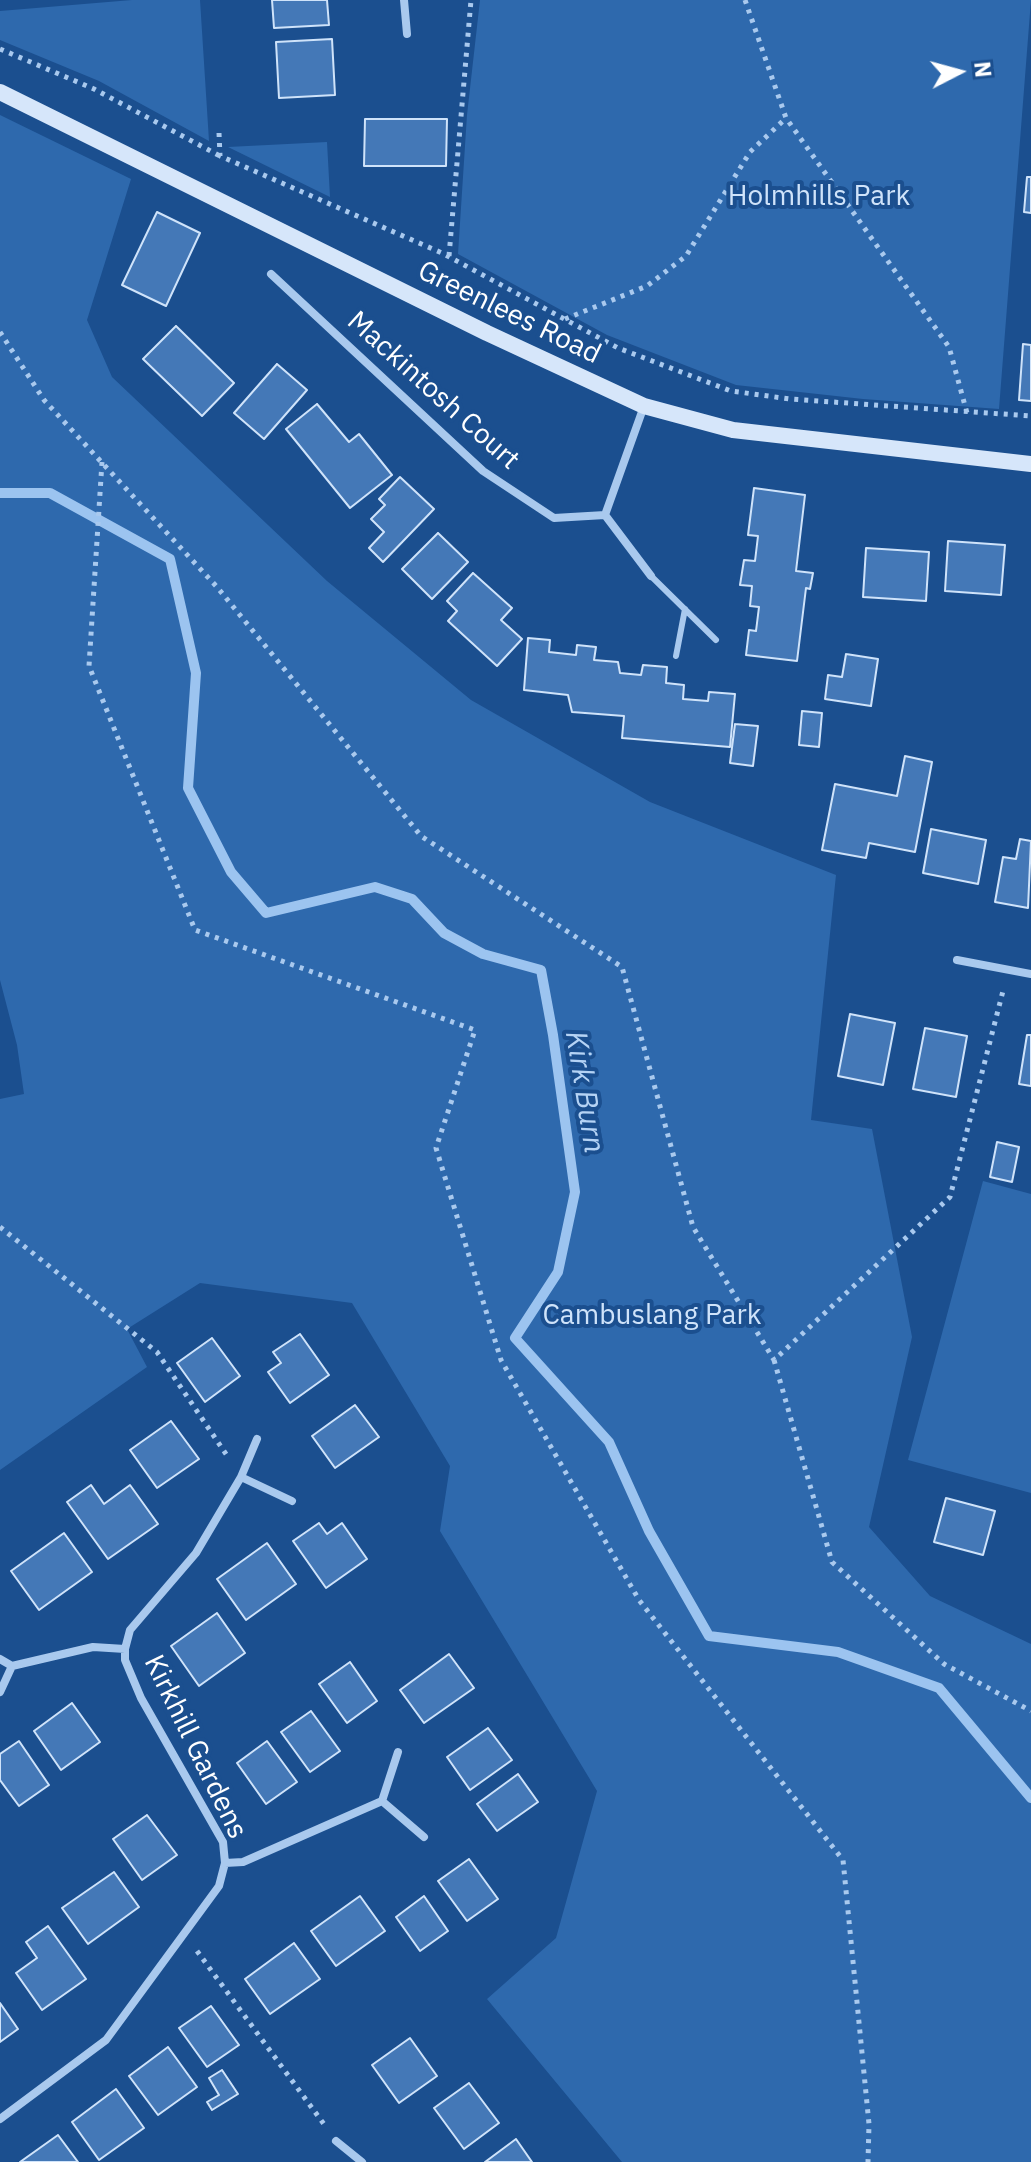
<!DOCTYPE html>
<html>
<head>
<meta charset="utf-8">
<style>
  body { margin:0 }
  #map { position:relative; width:1031px; height:2162px; overflow:hidden; background:#1b4f8f; font-family:"IBM Plex Sans",sans-serif }
  canvas { display:block }
  .north { position:absolute; left:919px; top:32px; width:80px; height:80px; -webkit-text-stroke:6px #1b4f8f; paint-order:stroke; rotate:84deg; font-size:22px; font-weight:700; line-height:32px; text-align:center; color:#fff }
  .north::after { content:''; display:block; margin:auto; width:28px; height:36px; background:#fff; clip-path:polygon(50% 0,100% 100%,50% 72%,0 100%) }
</style>
</head>
<body>
<div id="map">
<canvas width="1031" height="2162"></canvas>
<div class="north">N</div>
</div>
<script>
const context = document.querySelector('canvas').getContext('2d');
context.lineJoin = 'round';
function fillPath(path, color) {
  context.fillStyle = color;
  context.fill(path, 'evenodd');
}
function toPath(rows) {
  const path = new Path2D();
  for (const r of rows) {
    path.moveTo(r[0], r[1]);
    for (let i = 2; i < r.length; i += 2) path.lineTo(r[i], r[i + 1]);
  }
  return path;
}
function strokePath(path, color, width, dash) {
  context.strokeStyle = color;
  context.lineWidth = width;
  context.lineCap = dash ? 'butt' : 'round';
  context.setLineDash(dash || []);
  context.stroke(path);
}
function write(font, color, halo, rows, align = 'center') {
  context.font = font + ' "IBM Plex Sans",sans-serif';
  context.lineWidth = 8;
  context.setLineDash([]);
  context.textBaseline = 'middle';
  context.strokeStyle = halo;
  context.fillStyle = color;
  for (const [text, x, y, turn = 0] of rows) {
    context.save();
    context.translate(x, y);
    context.rotate((+turn || 0) * Math.PI / 180);
    context.textAlign = isNaN(turn) ? turn : align;
    if (halo) context.strokeText(text, 0, 0);
    context.fillText(text, 0, 0);
    context.restore();
  }
}
const green = toPath([
  [132,0,200,0,209,141,99,81,0,40,0,11],
  [480,0,1031,0,999,409,863,399,736,385,607,335,458,254,467,115],
  [0,115,131,179,87,320,112,377,327,581,471,700,650,802,836,875,811,1120,872,1129,912,1337,869,1527,930,1596,1031,1644,1031,2162,622,2162,487,1999,556,1938,597,1791,440,1531,450,1466,352,1303,200,1283,127,1329,147,1367,0,1470,0,1099,24,1094,17,1045,0,980],
  [327,142,330,197,228,147],
  [983,1181,1031,1194,1031,1493,908,1460]
]);
const stream = toPath([
  [0,493,50,493,170,559,196,673,188,788,231,872,266,913,375,887,412,899,444,933,483,954,541,970,553,1035,575,1192,558,1272,515,1338,609,1442,649,1531,709,1636,838,1652,939,1688,1031,1798]
]);
const building = toPath([
  [272,0,327,0,329,25,274,28,272,0],
  [332,39,335,95,279,98,276,42,332,39],
  [365,119,447,119,446,166,364,166,365,119],
  [1027,177,1031,177,1031,213,1024,212,1027,177],
  [157,212,200,233,166,306,122,285,157,212],
  [176,326,234,383,202,416,143,359,176,326],
  [1023,344,1031,345,1031,401,1019,400,1023,344],
  [277,364,307,390,264,439,234,413,277,364],
  [317,404,349,442,359,434,392,475,350,508,286,429,317,404],
  [400,477,434,509,383,562,369,548,384,532,371,519,385,505,379,499,400,477],
  [754,488,805,495,796,571,813,573,810,589,806,588,797,661,746,655,749,630,756,631,759,607,750,606,752,586,740,585,744,560,755,561,758,536,748,535,754,488],
  [438,533,468,562,432,599,402,569,438,533],
  [948,541,1005,545,1001,595,945,591,948,541],
  [866,548,929,552,926,601,863,597,866,548],
  [473,573,512,608,501,620,522,639,497,666,448,621,457,611,447,601,473,573],
  [528,638,550,640,549,652,576,655,577,645,596,647,594,660,618,662,620,673,641,675,643,665,667,667,666,683,684,685,683,699,708,701,709,692,735,694,730,747,622,738,624,716,572,712,568,695,524,690,528,638],
  [846,654,878,659,871,706,825,699,828,675,842,677,846,654],
  [802,711,822,713,819,747,799,745,802,711],
  [735,724,758,726,753,766,730,763,735,724],
  [905,756,932,762,915,852,869,843,866,858,822,850,835,784,897,796,905,756],
  [931,829,986,840,978,884,923,873,931,829],
  [1020,839,1031,841,1028,908,995,902,1003,857,1016,859,1020,839],
  [850,1014,895,1023,883,1085,838,1076,850,1014],
  [925,1028,967,1036,956,1097,913,1089,925,1028],
  [1027,1035,1031,1035,1031,1086,1019,1084,1027,1035],
  [997,1142,1019,1147,1012,1182,990,1177,997,1142],
  [300,1334,329,1375,290,1403,268,1372,281,1363,273,1352,300,1334],
  [212,1338,240,1376,205,1402,177,1363,212,1338],
  [355,1405,379,1437,335,1468,312,1436,355,1405],
  [171,1421,199,1459,157,1488,130,1450,171,1421],
  [91,1485,104,1504,130,1485,158,1524,108,1559,67,1502,91,1485],
  [946,1498,995,1511,983,1555,934,1542,946,1498],
  [319,1523,327,1534,342,1523,367,1559,326,1588,293,1541,319,1523],
  [64,1533,92,1572,39,1610,11,1571,64,1533],
  [267,1543,296,1584,246,1620,217,1579,267,1543],
  [217,1613,245,1653,199,1686,171,1646,217,1613],
  [449,1654,474,1688,424,1723,400,1690,449,1654],
  [350,1662,377,1701,347,1723,319,1684,350,1662],
  [72,1703,100,1742,61,1770,34,1731,72,1703],
  [311,1711,340,1751,310,1772,281,1732,311,1711],
  [488,1728,512,1760,470,1790,447,1757,488,1728],
  [19,1741,49,1785,19,1806,0,1780,0,1754,19,1741],
  [267,1741,297,1782,266,1804,237,1763,267,1741],
  [518,1774,538,1802,497,1831,477,1804,518,1774],
  [147,1815,177,1855,142,1880,113,1839,147,1815],
  [469,1859,498,1899,467,1921,438,1881,469,1859],
  [114,1872,139,1907,88,1944,62,1908,114,1872],
  [360,1896,385,1931,336,1966,311,1931,360,1896],
  [424,1896,448,1931,420,1951,396,1917,424,1896],
  [48,1926,86,1979,42,2010,16,1973,37,1958,26,1942,48,1926],
  [294,1943,320,1979,270,2014,245,1979,294,1943],
  [0,2003,18,2029,0,2042,0,2003],
  [211,2006,239,2045,207,2067,179,2028,211,2006],
  [410,2038,437,2076,399,2103,372,2065,410,2038],
  [168,2047,197,2087,158,2115,129,2076,168,2047],
  [222,2070,238,2094,212,2110,207,2102,219,2095,209,2078,222,2070],
  [469,2083,499,2123,464,2149,434,2108,469,2083],
  [116,2089,144,2128,99,2160,72,2122,116,2089],
  [58,2135,78,2162,20,2162,58,2135],
  [516,2139,532,2162,485,2162,516,2139]
]);
const path = toPath([
  [745,0,786,118,949,347,967,413],
  [0,49,94,89,220,156],
  [219,133,220,156,442,253,618,348,731,391,790,399,1031,416],
  [449,256,471,0],
  [565,319,647,286,686,256,750,152,786,118],
  [0,332,44,400,217,587,421,836,622,967,693,1227,774,1360,950,1197,1004,987],
  [102,462,89,666,195,930,475,1030,436,1148,501,1360,639,1600,843,1860,869,2124,868,2162],
  [0,1227,157,1352,228,1457],
  [774,1360,832,1562,944,1664,1031,1711],
  [197,1951,326,2127]
]);
const lane = toPath([
  [651,576,716,640],
  [676,656,685,609]
]);
const street = toPath([
  [404,0,407,34],
  [271,274,483,471,554,518,605,515,644,406],
  [605,515,651,576],
  [957,960,1031,974],
  [241,1477,292,1501],
  [0,1659,12,1666,0,1692],
  [12,1666,93,1647,125,1649],
  [398,1752,382,1801,424,1837],
  [225,1863,243,1862,382,1801],
  [0,2119,106,2040,219,1886,225,1863,223,1842,141,1698,125,1660,125,1649,130,1630,196,1553,241,1477,257,1439],
  [336,2141,362,2162]
]);
const secondary = toPath([
  [0,92,487,333,644,406,733,430,1031,464]
]);
const parkNames = [
  ["Holmhills Park",819,197],
  ["Cambuslang Park",652,1316]
];
const streetNames = [
  ["Greenlees Road",509,313,26],
  ["Mackintosh Court",433,391,42],
  ["Kirkhill Gardens",195,1747,64]
];
const waterNames = [
  ["Kirk Burn",584,1092,81]
];
fillPath(green, '#2e69ad');
strokePath(stream, '#9cc4f0', 10);
fillPath(building, '#4478b7');
strokePath(building, '#cfe3fa', 2);
strokePath(path, '#a9c9ee', 5, [4, 6]);
strokePath(lane, '#a9c9ee', 6);
strokePath(street, '#a9c9ee', 8);
strokePath(secondary, '#d6e6fa', 16);
write('28px', '#cfe3fa', '#1b4f8f', parkNames);
write('28px', '#fff', '#1b4f8f', streetNames);
write('italic 30px', '#b5d3f5', '#1b4f8f', waterNames);
</script>
</body>
</html>
